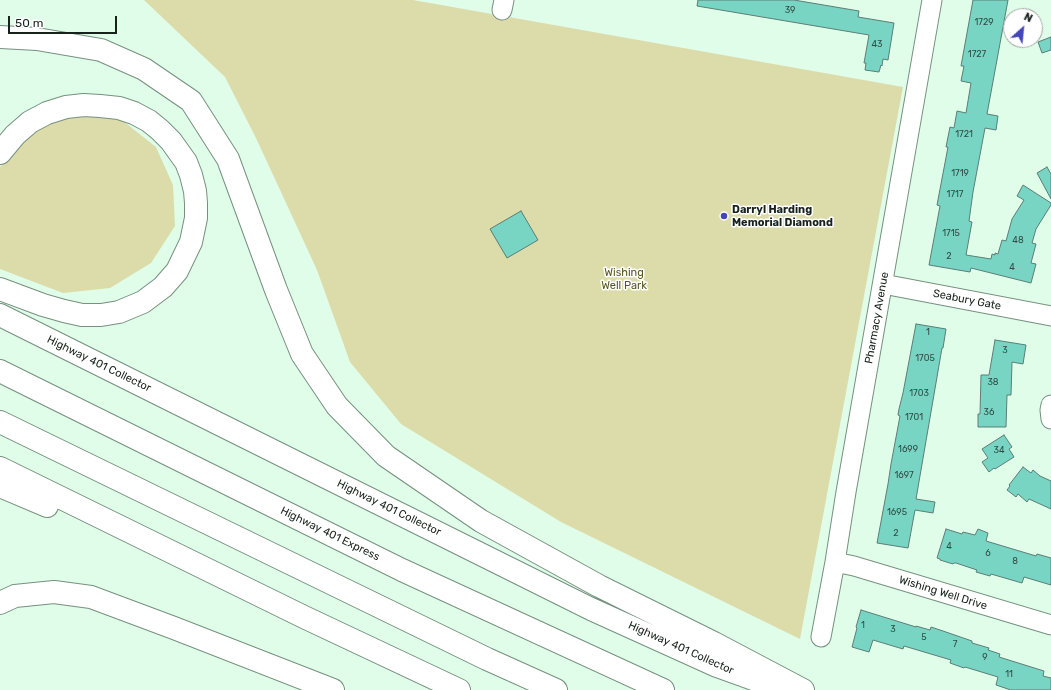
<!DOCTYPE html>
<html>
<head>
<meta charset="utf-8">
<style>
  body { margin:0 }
  #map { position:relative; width:1051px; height:690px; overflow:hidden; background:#dffde9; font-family:Rubik,sans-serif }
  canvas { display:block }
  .north { position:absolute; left:1003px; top:8px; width:40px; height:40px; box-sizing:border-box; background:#fff; border:1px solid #a2a7a4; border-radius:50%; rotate:27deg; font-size:11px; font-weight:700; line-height:16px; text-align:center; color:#17221b }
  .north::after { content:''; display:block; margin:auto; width:14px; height:18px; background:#4445ba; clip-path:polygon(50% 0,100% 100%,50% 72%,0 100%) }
  .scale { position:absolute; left:8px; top:16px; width:109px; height:18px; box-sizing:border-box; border:2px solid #17221b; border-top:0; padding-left:5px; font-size:12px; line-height:14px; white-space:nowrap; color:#17221b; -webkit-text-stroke:3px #fff; paint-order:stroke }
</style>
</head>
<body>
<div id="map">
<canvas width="1051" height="690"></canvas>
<div class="north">N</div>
<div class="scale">50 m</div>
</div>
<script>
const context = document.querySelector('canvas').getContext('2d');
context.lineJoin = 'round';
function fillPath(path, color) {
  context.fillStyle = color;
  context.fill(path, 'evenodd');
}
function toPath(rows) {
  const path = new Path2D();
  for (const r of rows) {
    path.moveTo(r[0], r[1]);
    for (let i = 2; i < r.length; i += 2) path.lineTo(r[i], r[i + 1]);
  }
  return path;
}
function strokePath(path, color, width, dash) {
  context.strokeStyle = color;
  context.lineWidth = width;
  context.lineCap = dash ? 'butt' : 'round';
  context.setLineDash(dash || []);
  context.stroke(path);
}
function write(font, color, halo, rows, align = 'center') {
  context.font = font + ' Rubik,sans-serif';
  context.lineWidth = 3;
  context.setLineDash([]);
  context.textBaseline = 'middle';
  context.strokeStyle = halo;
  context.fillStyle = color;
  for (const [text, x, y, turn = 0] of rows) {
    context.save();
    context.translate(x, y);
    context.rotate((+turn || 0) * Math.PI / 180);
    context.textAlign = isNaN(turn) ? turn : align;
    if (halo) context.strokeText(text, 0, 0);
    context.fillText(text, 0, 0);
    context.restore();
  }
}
const green = toPath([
  [144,0,413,0,903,87,800,639,561,522,401,424,350,362,317,270,256,138,225,77],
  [69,110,113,113,156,147,173,185,175,226,151,263,110,288,63,293,0,269,0,167,28,132]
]);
const building = toPath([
  [698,0,794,0,859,11,858,17,894,23,888,60,883,59,882,66,881,65,879,72,865,70,866,63,864,63,869,35,697,6,698,0],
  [973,0,1008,0,987,114,998,116,996,130,985,128,973,192,969,221,972,222,966,255,991,259,992,254,995,255,995,253,998,254,1002,240,1006,241,1012,219,1024,200,1017,196,1023,185,1051,203,1051,205,1036,229,1032,243,1036,244,1031,263,1036,264,1031,283,971,268,970,272,929,265,940,206,937,205,948,147,946,147,950,127,954,128,957,111,966,113,971,83,961,81,964,66,961,66,973,0],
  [1051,37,1051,50,1042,53,1038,42,1051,37],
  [1047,167,1051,174,1051,199,1037,173,1047,167],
  [521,211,538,240,507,258,490,229,521,211],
  [916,324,946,329,943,348,942,348,916,499,935,502,933,513,915,510,908,548,877,543,888,484,891,464,900,416,898,415,899,409,903,393,916,324],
  [995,340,1026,345,1023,364,1012,362,1011,395,1007,395,1006,427,978,427,978,414,980,414,981,375,989,375,995,340],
  [1004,435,1012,447,1009,449,1014,457,995,469,994,468,989,472,982,462,988,458,982,449,1004,435],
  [1023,467,1031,473,1033,470,1040,476,1051,481,1051,509,1029,499,1027,502,1018,494,1016,497,1007,490,1010,486,1009,485,1023,467],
  [946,529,962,534,963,532,975,535,978,529,988,533,986,541,1036,556,1037,554,1051,558,1051,585,1024,577,1022,583,991,574,990,576,976,572,977,570,956,563,954,563,953,564,940,560,940,559,937,558,946,529],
  [861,610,916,627,916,626,930,630,931,627,943,631,972,641,972,643,989,648,988,650,1000,654,999,657,1044,671,1043,676,1051,678,1051,690,1011,690,996,685,998,677,965,667,964,668,950,663,951,660,904,646,903,649,873,640,869,652,852,647,857,628,856,627,861,610]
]);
const minor = toPath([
  [502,10,504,0],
  [883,284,1051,316],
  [1051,405,1050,410,1051,419],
  [835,562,854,566,1051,625],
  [821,637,835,562,846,492,932,0]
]);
const highway = toPath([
  [0,37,37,39,101,50,144,69,191,101,228,159,276,290,302,354,337,406,386,456,481,521,599,586,714,643,803,690],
  [0,153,15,135,30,122,47,113,66,107,84,105,100,106,119,108,134,113,149,121,160,130,171,141,186,162,191,175,195,191,196,203,196,218,191,242,177,271,163,287,143,302,119,312,101,315,82,315,64,311,43,305,0,289],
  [0,315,591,609,717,666,770,685],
  [0,371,402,570,663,690],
  [0,422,487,659,556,690],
  [0,468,304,617,459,690],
  [0,486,47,506],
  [0,603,15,596,54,592,91,597,174,628,333,690]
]);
const markers = [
  [724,216,4,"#4445ba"]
];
const numberNames = [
  ["39",790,10],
  ["1729",984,22],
  ["43",877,44],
  ["1727",977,54],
  ["1721",964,134],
  ["1719",960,173],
  ["1717",955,194],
  ["1715",951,233],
  ["48",1018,240],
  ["2",949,256],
  ["4",1012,267],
  ["1",928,332],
  ["3",1005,350],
  ["1705",925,358],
  ["38",993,382],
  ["1703",919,393],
  ["36",989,412],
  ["1701",914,417],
  ["1699",908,449],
  ["34",999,450],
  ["1697",904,475],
  ["1695",897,512],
  ["2",896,533],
  ["4",949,546],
  ["6",988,553],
  ["8",1015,561],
  ["1",863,625],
  ["3",893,629],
  ["5",924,637],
  ["7",955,644],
  ["9",985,657],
  ["11",1009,674]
];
const poiNames = [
  ["Darryl Harding",732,210],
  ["Memorial Diamond",732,223]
];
const parkNames = [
  ["Wishing",624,273],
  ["Well Park",624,286]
];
const streetNames = [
  ["Seabury Gate",967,300,11],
  ["Pharmacy Avenue",877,318,-80],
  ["Highway 401 Collector",99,364,26],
  ["Highway 401 Collector",389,508,26],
  ["Highway 401 Express",330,534,26],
  ["Wishing Well Drive",943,593,17],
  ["Highway 401 Collector",681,648,24]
];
fillPath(green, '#dcdcaa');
fillPath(building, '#78d4c3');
strokePath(building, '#5b7e76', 1);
strokePath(minor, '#76917f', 21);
strokePath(highway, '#76917f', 24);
strokePath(minor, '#fff', 19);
strokePath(highway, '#fff', 22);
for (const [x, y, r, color] of markers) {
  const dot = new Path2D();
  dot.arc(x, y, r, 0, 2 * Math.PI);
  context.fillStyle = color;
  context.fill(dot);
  strokePath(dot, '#fff', 1.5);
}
write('9px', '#2f4e45', null, numberNames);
write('bold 11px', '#17221b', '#fff', poiNames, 'left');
write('11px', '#585722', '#fff', parkNames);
write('11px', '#17221b', '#fff', streetNames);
</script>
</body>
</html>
